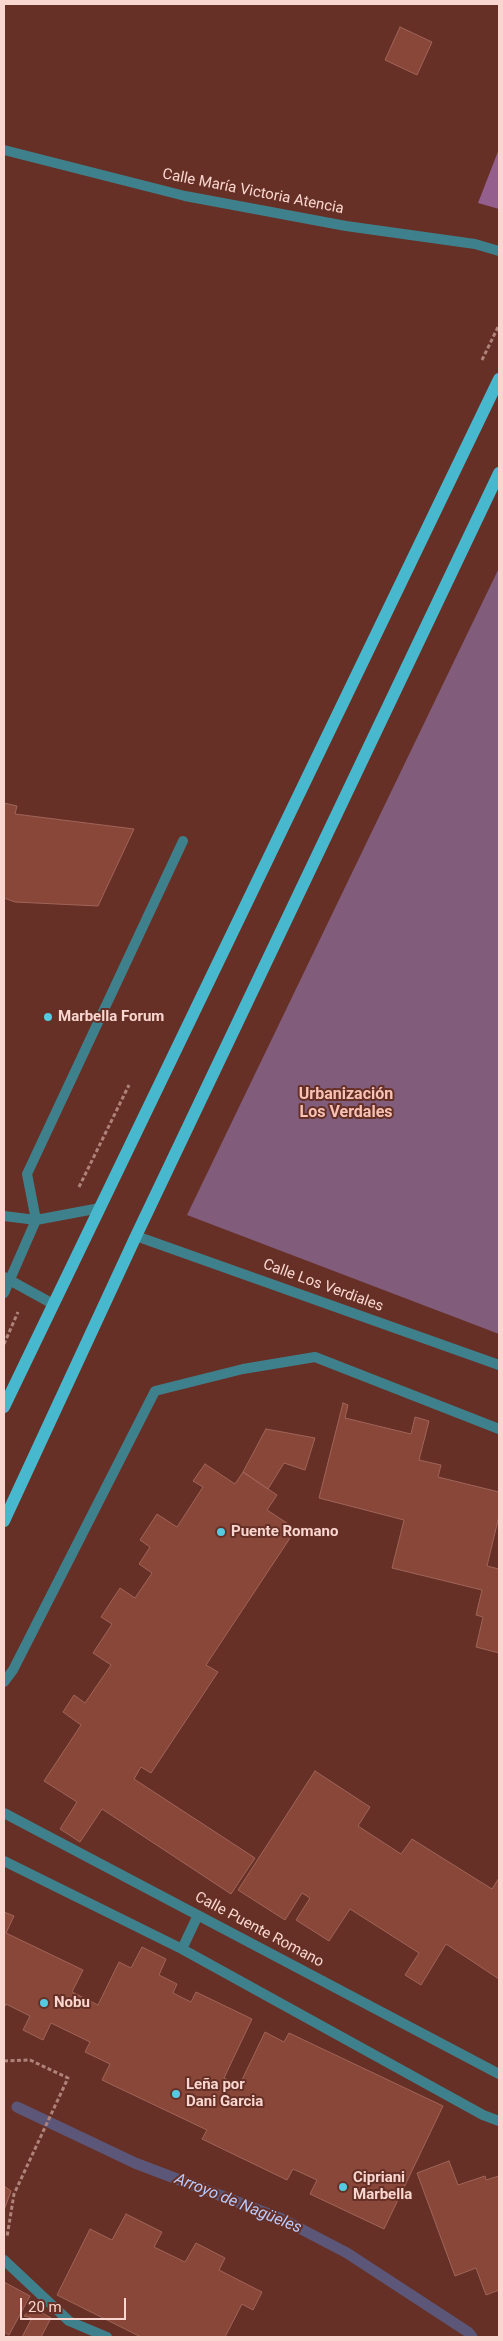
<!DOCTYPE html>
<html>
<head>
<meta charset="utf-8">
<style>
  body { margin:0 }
  #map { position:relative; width:503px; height:2341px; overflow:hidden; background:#663026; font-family:Roboto,sans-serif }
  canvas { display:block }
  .frame { position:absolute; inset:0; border:5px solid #f9d6cf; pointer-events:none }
  .scale { position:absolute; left:20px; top:2298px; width:106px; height:22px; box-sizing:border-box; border:2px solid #f9d6cf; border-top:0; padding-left:6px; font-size:15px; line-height:18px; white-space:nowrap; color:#f9d6cf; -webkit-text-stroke:4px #663026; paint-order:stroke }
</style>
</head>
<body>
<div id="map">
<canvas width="503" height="2341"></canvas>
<div class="frame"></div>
<div class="scale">20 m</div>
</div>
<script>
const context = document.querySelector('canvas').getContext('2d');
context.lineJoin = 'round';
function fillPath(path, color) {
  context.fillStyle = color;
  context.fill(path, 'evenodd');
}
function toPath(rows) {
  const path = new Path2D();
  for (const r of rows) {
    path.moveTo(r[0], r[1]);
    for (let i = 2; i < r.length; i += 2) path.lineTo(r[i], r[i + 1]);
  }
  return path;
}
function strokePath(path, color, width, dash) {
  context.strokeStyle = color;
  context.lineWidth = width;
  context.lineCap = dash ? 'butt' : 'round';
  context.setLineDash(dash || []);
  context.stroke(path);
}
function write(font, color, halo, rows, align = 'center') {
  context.font = font + ' Roboto,sans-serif';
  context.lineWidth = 4;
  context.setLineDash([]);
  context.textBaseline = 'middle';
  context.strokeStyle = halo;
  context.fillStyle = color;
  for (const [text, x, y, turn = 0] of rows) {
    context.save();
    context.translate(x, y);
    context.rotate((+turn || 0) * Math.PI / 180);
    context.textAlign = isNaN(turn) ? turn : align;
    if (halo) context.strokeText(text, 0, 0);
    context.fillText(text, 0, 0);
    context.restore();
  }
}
const green = toPath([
  [499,568,499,1334,187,1215]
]);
const forest = toPath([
  [499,149,499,209,478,203]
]);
const stream = toPath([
  [17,2107,135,2163,282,2219,347,2253,468,2332,472,2337]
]);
const building = toPath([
  [400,27,432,42,417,75,385,60,400,27],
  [4,803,17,806,15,814,134,829,98,906,15,902,4,898,4,803],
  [343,1403,348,1405,345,1418,411,1434,415,1417,429,1421,419,1460,441,1465,438,1477,499,1492,499,1516,487,1566,499,1569,499,1567,499,1653,476,1647,483,1617,476,1615,482,1590,392,1568,404,1520,319,1498,343,1403],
  [266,1429,315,1438,305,1470,284,1463,268,1489,243,1472,266,1429],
  [205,1464,235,1484,243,1472,277,1495,267,1510,296,1529,206,1665,218,1672,151,1773,141,1767,134,1779,255,1858,231,1894,102,1809,80,1842,60,1829,77,1802,44,1781,81,1725,63,1712,74,1695,85,1703,111,1665,93,1653,112,1624,101,1617,120,1588,135,1598,152,1573,139,1564,150,1547,140,1540,157,1514,177,1527,203,1487,193,1481,205,1464],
  [315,1771,370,1807,358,1826,401,1854,412,1839,492,1889,499,1878,499,1979,446,1944,421,1985,405,1975,419,1953,350,1909,329,1941,296,1920,310,1898,302,1893,285,1920,238,1890,315,1771],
  [4,1912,14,1916,6,1933,83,1970,72,1992,98,2005,119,1962,131,1968,142,1947,166,1959,159,1975,177,1984,173,1993,191,2002,196,1992,252,2019,224,2078,239,2086,265,2032,284,2042,289,2033,443,2106,384,2229,310,2194,317,2180,293,2169,287,2180,202,2139,207,2130,102,2080,110,2064,85,2052,90,2042,51,2023,43,2040,23,2030,30,2016,6,2004,4,2008,4,1912],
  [449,2161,458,2185,485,2176,486,2180,499,2176,499,2290,486,2295,476,2268,455,2276,417,2173,449,2161],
  [4,2186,11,2191,4,2210,4,2186],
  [126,2214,162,2232,154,2247,185,2262,196,2243,225,2258,219,2270,262,2292,253,2310,242,2304,225,2337,141,2337,57,2295,90,2229,112,2240,126,2214],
  [4,2282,30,2296,9,2335,4,2332,4,2282],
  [32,2307,51,2318,41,2337,22,2337,32,2318,24,2316,32,2307]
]);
const path = toPath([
  [482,360,499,325],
  [79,1187,129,1085],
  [4,1344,18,1312],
  [4,2061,30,2060,68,2078,14,2194,7,2237]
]);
const service = toPath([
  [4,1293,36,1220,27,1174,183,841],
  [4,1682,13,1670,155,1391,243,1369,315,1357,499,1429],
  [4,2260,69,2321,107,2337]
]);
const minor = toPath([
  [4,150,185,196,346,226,475,244,499,251],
  [136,1236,499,1365],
  [4,1813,499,2074],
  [4,1861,182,1949,483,2115,499,2121],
  [182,1949,198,1915]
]);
const tertiary = toPath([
  [4,1216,36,1220,100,1208],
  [4,1277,53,1304]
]);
const primary = toPath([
  [4,1407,499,379],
  [4,1521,136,1236,499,473]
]);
const markers = [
  [48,1017,5,"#55cae0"],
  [221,1532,5,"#55cae0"],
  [44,2003,5,"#55cae0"],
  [176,2094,5,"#55cae0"],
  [343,2187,5,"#55cae0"]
];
const streetNames = [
  ["Calle María Victoria Atencia",253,192,11],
  ["Calle Los Verdiales",323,1286,20],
  ["Calle Puente Romano",259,1930,28]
];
const poiNames = [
  ["Marbella Forum",58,1017],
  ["Puente Romano",231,1532],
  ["Nobu",54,2003],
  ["Leña por",186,2085],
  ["Dani Garcia",186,2102],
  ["Cipriani",353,2178],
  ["Marbella",353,2195]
];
const neighbourhoodNames = [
  ["Urbanización",346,1095],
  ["Los Verdales",346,1113]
];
const waterNames = [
  ["Arroyo de Nagüeles",238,2204,22]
];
fillPath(green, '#815c7b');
fillPath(forest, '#955f8d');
strokePath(stream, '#5c5779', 11);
fillPath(building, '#89473a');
strokePath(building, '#a06458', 1);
strokePath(path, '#af837a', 3, [4, 2.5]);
strokePath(service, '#3f808d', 10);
strokePath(minor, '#3f808d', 10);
strokePath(tertiary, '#3f808d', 10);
strokePath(primary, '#47b8cd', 12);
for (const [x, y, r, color] of markers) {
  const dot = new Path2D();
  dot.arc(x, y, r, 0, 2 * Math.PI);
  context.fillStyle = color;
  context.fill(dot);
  strokePath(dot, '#663026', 2);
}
write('15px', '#f9d6cf', '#663026', streetNames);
write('bold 15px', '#f9d6cf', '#663026', poiNames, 'left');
write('bold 16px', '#f7c1b5', '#663026', neighbourhoodNames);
write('italic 16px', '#bbcafd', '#663026', waterNames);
</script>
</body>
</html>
